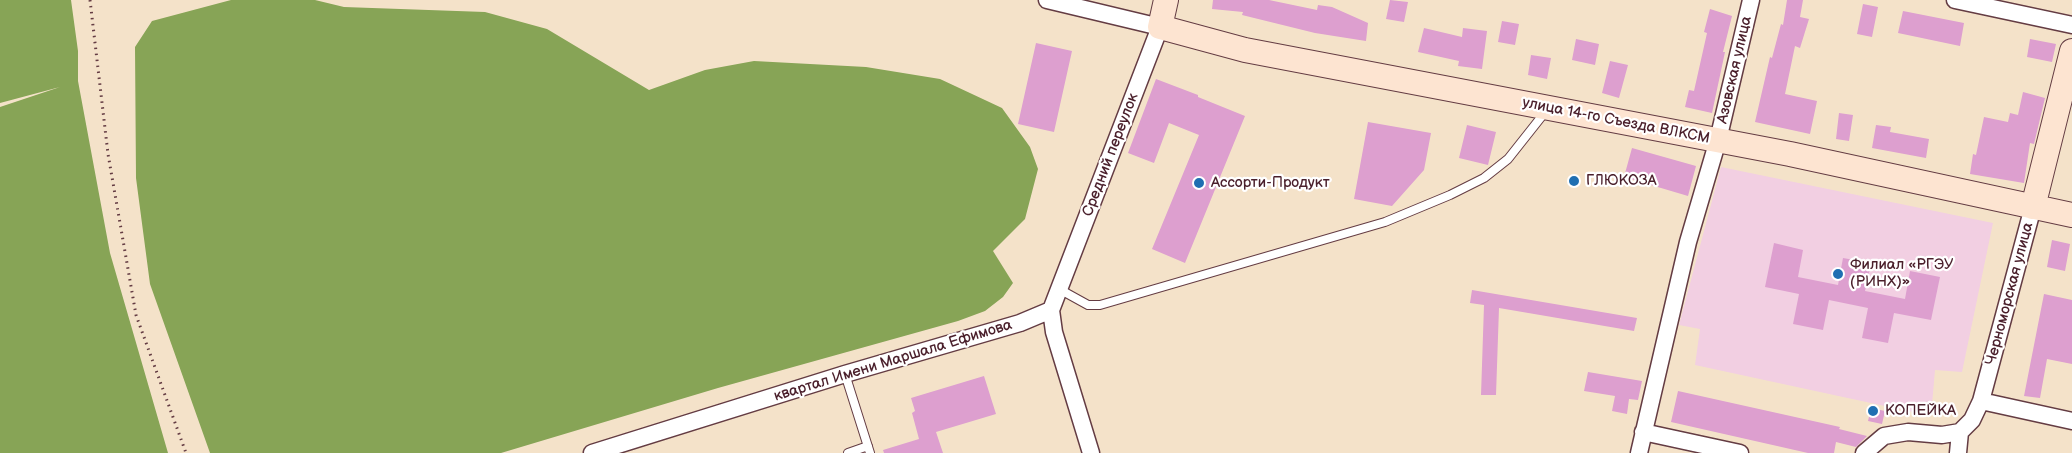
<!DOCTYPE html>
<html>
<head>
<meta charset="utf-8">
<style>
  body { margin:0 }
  canvas { display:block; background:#f4e2c9 }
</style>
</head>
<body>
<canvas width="2072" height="453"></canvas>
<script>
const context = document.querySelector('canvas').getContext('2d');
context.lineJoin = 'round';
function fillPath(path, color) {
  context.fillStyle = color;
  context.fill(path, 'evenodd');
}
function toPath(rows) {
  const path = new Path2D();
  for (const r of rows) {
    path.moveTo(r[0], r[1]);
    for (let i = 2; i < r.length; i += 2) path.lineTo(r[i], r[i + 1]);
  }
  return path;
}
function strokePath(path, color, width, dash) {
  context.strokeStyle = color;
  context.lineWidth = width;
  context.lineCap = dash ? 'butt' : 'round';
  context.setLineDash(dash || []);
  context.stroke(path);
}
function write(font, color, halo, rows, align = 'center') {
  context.font = font + ' "Balsamiq Sans",sans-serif';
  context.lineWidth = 4.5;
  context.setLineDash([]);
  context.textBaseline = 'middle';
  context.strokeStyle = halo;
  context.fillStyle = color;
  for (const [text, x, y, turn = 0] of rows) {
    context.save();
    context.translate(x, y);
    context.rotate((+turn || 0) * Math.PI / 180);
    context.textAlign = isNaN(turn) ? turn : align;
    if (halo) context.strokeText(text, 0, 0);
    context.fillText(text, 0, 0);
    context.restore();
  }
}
const built = toPath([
  [1721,167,1993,223,1962,372,1935,370,1931,416,1695,365,1700,329,1679,325]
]);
const forest = toPath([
  [0,0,71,0,78,51,78,81,110,253,168,453,0,453,0,107,60,87,0,103],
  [231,0,315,0,344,7,485,12,547,29,649,90,705,70,754,61,866,67,940,79,1002,108,1030,147,1038,169,1025,219,993,251,1013,283,1003,297,985,311,958,321,718,388,501,453,210,453,150,284,136,178,135,47,152,21]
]);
const building = toPath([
  [1213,0,1269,0,1317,10,1318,5,1332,7,1368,23,1366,41,1315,33,1242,15,1243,12,1212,9],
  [1390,0,1408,2,1404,22,1386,19],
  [1787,0,1803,0,1800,17,1809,19,1800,48,1795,46,1785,94,1817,101,1810,134,1755,122,1770,57,1772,58,1781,24,1783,25],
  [1863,4,1878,7,1872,37,1857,34],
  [1710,9,1732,16,1723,52,1725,52,1712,113,1685,107,1689,90,1694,91,1707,33,1704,32],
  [1903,11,1964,23,1960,46,1898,33],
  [1502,21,1519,24,1515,45,1498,42],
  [1424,28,1462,37,1463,28,1487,31,1482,69,1458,66,1459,61,1418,52],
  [1576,39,1599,44,1595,65,1572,60],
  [2030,39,2056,44,2052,62,2027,57],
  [1036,43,1072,51,1054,132,1018,124],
  [1531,55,1551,58,1547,79,1528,75],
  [1610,61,1628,65,1619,98,1602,93],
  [1156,79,1198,95,1198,97,1245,116,1185,263,1152,249,1199,135,1169,123,1154,163,1128,153],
  [2023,92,2045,98,2034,144,2030,143,2024,183,1970,174,1973,154,1976,155,1984,117,2008,122,2010,113,2018,115],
  [1839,113,1853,115,1849,141,1836,139],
  [1368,122,1431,133,1424,170,1392,206,1354,199],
  [1467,125,1496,132,1488,165,1459,158],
  [1876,125,1891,127,1890,132,1929,139,1926,158,1872,148],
  [1632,148,1696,166,1688,196,1624,177],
  [2052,240,2070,244,2065,271,2047,267],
  [1774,243,1803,250,1798,277,1838,285,1843,258,1871,263,1865,291,1905,299,1910,271,1940,277,1931,320,1894,313,1888,343,1862,338,1868,308,1829,300,1823,330,1793,324,1799,294,1765,287],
  [1472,290,1637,318,1634,331,1499,308,1496,395,1481,395,1484,305,1470,303],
  [2044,294,2072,300,2072,364,2047,359,2040,398,2024,396],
  [1588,372,1642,381,1638,400,1629,399,1627,414,1612,411,1615,396,1584,391],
  [984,376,996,414,936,432,943,453,884,453,883,450,919,439,912,413,915,411,911,398],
  [1678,391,1840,427,1839,429,1867,436,1856,447,1836,442,1834,453,1808,453,1671,422],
  [1871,408,1885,411,1882,424,1868,421]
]);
const path = toPath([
  [90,0,108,154,136,315,186,453]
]);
const lane = toPath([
  [1059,289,1088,305,1100,305,1385,222,1450,195,1484,178,1508,159,1546,111],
  [845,374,870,453],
  [848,453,868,446]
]);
const street = toPath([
  [1047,0,1160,27,1051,310,1054,332,1091,453],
  [1955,0,2072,25],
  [1981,401,2072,421],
  [1643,432,1740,453],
  [592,453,845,374,1020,323,1051,310],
  [1639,453,1688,242,1718,140,1751,0],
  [1864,453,1884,436,1908,432,1942,435,1960,432,1972,420,1981,401,2033,207],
  [1958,453,1960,432]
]);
const secondary = toPath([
  [1166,0,1160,27,1245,50,1790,154,2072,215],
  [2033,207,2072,51]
]);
const markers = [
  [1574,181,6,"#1f6fb2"],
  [1199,183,6,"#1f6fb2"],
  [1838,274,6,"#1f6fb2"],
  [1873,411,6,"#1f6fb2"]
];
const streetNames = [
  ["Азовская улица",1735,70,-77],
  ["улица 14-го Съезда ВЛКСМ",1616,121,11],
  ["Средний переулок",1111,155,-69],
  ["Черноморская улица",2010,294,-75],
  ["квартал Имени Маршала Ефимова",893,361,-17]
];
const poiNames = [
  ["ГЛЮКОЗА",1586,181],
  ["Ассорти-Продукт",1211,183],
  ["Филиал «РГЭУ",1850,265],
  ["(РИНХ)»",1850,282],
  ["КОПЕЙКА",1885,411]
];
fillPath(built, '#f2cfe2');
fillPath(forest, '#87a456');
fillPath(building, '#dd9fcf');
strokePath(lane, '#643c43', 10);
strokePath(street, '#643c43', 19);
strokePath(secondary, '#643c43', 26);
strokePath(path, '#643c43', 3, [1.5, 4.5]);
strokePath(lane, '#fff', 8);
strokePath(street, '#fff', 16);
strokePath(secondary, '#fde4d1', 24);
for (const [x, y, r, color] of markers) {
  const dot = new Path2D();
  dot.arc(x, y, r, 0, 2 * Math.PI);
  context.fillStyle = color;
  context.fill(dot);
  strokePath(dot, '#fff', 2);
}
write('15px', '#4a1f2b', '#fff', streetNames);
write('15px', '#4a1f2b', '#fff', poiNames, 'left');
</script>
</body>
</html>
